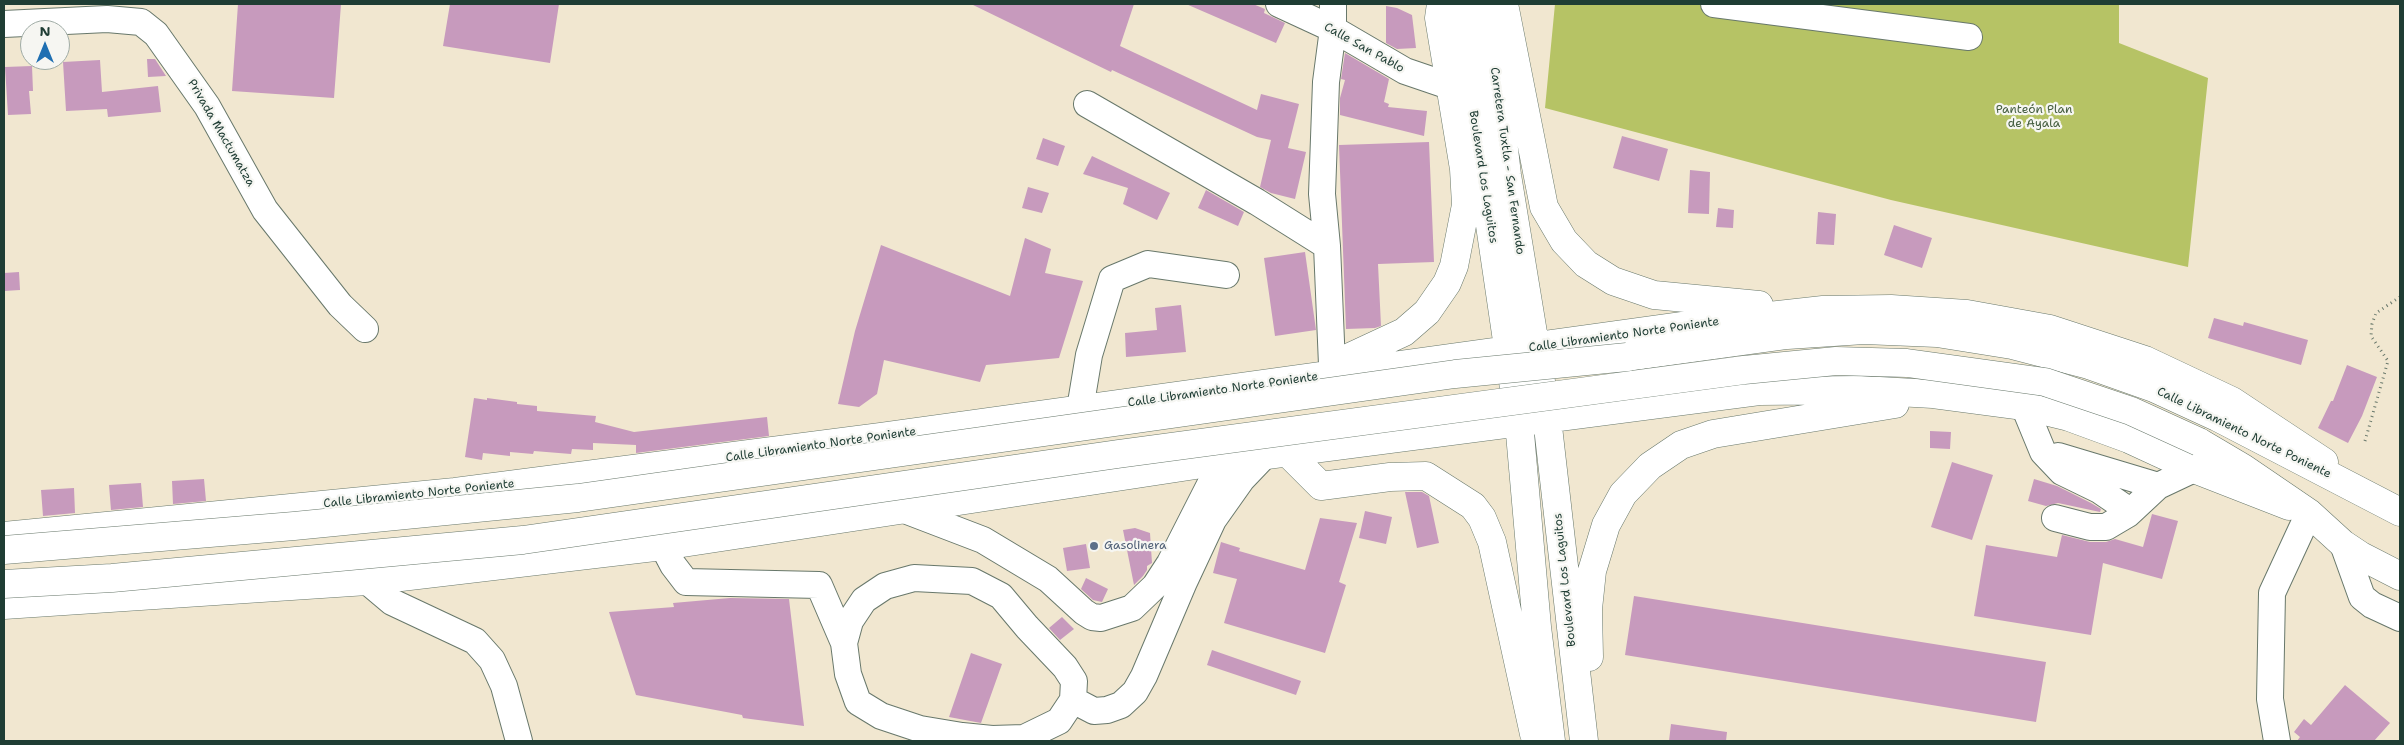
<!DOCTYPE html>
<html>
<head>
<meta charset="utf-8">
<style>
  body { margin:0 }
  #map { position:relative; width:2404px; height:745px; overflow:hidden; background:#f1e7d0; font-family:"Shantell Sans",sans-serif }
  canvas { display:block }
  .frame { position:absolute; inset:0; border:5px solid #1f3d34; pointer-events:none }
  .north { position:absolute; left:20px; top:20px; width:50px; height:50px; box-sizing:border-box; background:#f6f6f2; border:1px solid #a0aca6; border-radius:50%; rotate:0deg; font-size:14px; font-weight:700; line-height:20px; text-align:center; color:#1f3d34 }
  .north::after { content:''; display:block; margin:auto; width:18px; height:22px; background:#1f6fb2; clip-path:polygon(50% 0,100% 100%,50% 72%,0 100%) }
</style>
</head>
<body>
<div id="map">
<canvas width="2404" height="745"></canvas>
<div class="frame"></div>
<div class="north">N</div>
</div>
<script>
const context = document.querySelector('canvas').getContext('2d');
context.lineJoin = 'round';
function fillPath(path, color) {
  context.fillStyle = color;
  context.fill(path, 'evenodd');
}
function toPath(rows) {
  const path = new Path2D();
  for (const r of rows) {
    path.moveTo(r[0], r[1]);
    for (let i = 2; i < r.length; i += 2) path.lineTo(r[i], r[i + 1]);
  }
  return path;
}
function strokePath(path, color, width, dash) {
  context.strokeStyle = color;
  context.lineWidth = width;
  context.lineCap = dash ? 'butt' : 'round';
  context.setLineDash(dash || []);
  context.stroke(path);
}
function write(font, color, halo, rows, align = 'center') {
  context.font = font + ' "Shantell Sans",sans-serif';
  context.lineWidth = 4.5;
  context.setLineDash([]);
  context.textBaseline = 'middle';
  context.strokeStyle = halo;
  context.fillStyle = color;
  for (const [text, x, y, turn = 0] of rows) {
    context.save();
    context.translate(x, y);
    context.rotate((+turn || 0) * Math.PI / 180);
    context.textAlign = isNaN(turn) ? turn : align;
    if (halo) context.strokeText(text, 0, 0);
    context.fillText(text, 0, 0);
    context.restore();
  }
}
const green = toPath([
  [1555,4,2119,4,2119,43,2208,78,2188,267,1891,200,1545,108]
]);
const building = toPath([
  [238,4,341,4,334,98,232,91],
  [450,4,559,4,550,63,443,46],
  [971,4,1134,4,1120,46,1257,110,1261,94,1299,104,1288,148,1306,152,1295,199,1271,193,1260,187,1271,140,1257,137,1112,70,1111,72],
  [1186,4,1253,4,1265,9,1264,13,1285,23,1276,43],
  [1386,6,1397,8,1412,15,1416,48,1397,49,1386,43],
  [1345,53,1389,79,1384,102,1389,104,1388,107,1427,111,1424,136,1340,115,1340,98,1345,80,1341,79],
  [147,59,155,59,166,76,148,77],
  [100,60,102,92,158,86,161,112,108,117,107,109,66,111,63,62],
  [32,66,33,91,29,91,31,114,8,115,5,67],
  [1622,136,1668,149,1659,181,1613,168],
  [1043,138,1065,146,1058,166,1036,159],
  [1429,142,1434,262,1378,264,1381,326,1375,328,1346,329,1339,145],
  [1092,156,1170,193,1157,220,1123,204,1128,188,1083,174],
  [1690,170,1710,172,1709,214,1688,213],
  [1028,187,1049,193,1042,213,1022,208],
  [1206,190,1244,212,1238,226,1198,208],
  [1718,208,1734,210,1733,228,1716,227],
  [1818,212,1836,214,1834,245,1816,244],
  [1894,225,1932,238,1922,268,1884,255],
  [1025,238,1051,249,1045,273,1083,281,1059,358,986,365,980,382,884,360,877,394,859,407,838,404,855,331,881,245,1010,296],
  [1305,252,1316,330,1275,336,1264,258],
  [19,272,20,290,4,291,4,273],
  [1181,305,1186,352,1126,357,1125,333,1157,330,1155,308],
  [2214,318,2243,326,2244,322,2308,340,2301,365,2208,338],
  [2347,365,2377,377,2362,416,2348,443,2318,428,2331,401,2333,401],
  [474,398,487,400,487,398,517,402,517,404,537,406,537,411,596,416,595,422,634,432,767,417,769,436,636,453,636,445,593,443,593,450,572,449,571,454,534,451,533,454,510,452,510,456,483,453,482,460,465,457],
  [1930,431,1951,432,1950,449,1930,448],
  [1952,462,1993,475,1972,540,1931,527],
  [204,479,206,501,173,504,172,481],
  [2034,479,2057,486,2091,503,2101,509,2100,512,2058,503,2046,506,2028,501],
  [141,483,143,507,111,510,109,485],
  [74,488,75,513,43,516,41,490],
  [1405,492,1422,492,1429,496,1439,543,1417,548],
  [1365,511,1392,517,1386,544,1359,538],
  [2152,514,2178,521,2162,579,2103,563,2091,635,1974,616,1986,545,2057,557,2062,535,2090,542,2106,542,2115,539,2143,547],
  [1320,518,1357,523,1339,582,1346,585,1325,653,1224,623,1237,579,1213,573,1221,542,1240,548,1239,551,1305,570],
  [1135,528,1150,533,1152,563,1147,566,1147,570,1143,576,1134,585,1123,530],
  [1086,544,1090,568,1067,571,1063,548],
  [1086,578,1108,589,1102,602,1093,600,1081,589],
  [1634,596,2046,662,2036,722,1625,655],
  [730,598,789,599,804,726,743,718,742,715,636,695,609,612,674,607,673,603],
  [1062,617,1074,629,1060,640,1049,628],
  [1212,650,1301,681,1296,695,1207,665],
  [971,653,1002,664,981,723,949,717],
  [2345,685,2390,723,2374,741,2297,741,2300,737,2294,732,2304,719,2311,725],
  [1671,724,1727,732,1726,741,1669,741]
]);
const path = toPath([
  [2365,441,2388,361,2371,336,2372,324,2376,313,2400,297]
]);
const minor = toPath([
  [1279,4,1333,29,1405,71,1452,87],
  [1714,4,1969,37],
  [4,24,107,19,141,22,156,34,207,106,265,210,340,305,365,329],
  [1087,104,1257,202,1327,246],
  [1332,365,1327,246,1322,194,1326,82,1333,29,1333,4],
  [2024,406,2043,452,2062,472,2099,490,2124,507,2128,514],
  [1080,409,1089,355,1112,279,1148,264,1226,275],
  [2058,456,2158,486],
  [902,509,983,540,1048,579,1084,612,1092,617,1101,618,1132,608,1155,586,1170,563,1222,461],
  [2055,518,2090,527,2106,527,2128,514,2158,486,2194,469],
  [2343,544,2362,597,2372,605,2400,618],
  [663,546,673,565,686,582,819,585,844,643,848,674,858,702,881,716,920,729,962,736,992,739,1024,738,1059,721,1073,700,1074,681,1065,667,1027,627,1001,596,972,581,914,578,885,586,864,600,850,621,844,643],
  [367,581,392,602,475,641,492,660,504,686,519,741],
  [1073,700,1094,711,1107,710,1121,705,1135,692,1144,676,1184,582,1213,520,1242,479,1263,457],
  [2277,741,2270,699,2272,593,2309,513]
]);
const major = toPath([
  [1461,4,1473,110,1519,422,1537,627,1551,741],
  [1487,4,1507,175,1547,418,1584,741],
  [1504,4,1544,207,1564,241,1586,264,1613,281,1654,295,1759,305],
  [1333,365,1404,332,1427,312,1447,283,1454,266,1466,205,1464,169,1439,18,1441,4],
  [1288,453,1321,486,1390,477,1426,476,1473,506,1482,518,1492,542,1534,734],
  [4,536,455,492,881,437,1688,325,1823,310,1891,309,1967,314,2050,329,2145,360,2232,401,2324,462],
  [4,605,367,581,663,546,1222,461,1759,391,1861,390,1933,394,2024,406,2069,417,2129,439,2194,469,2289,506],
  [1589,657,1588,609,1592,571,1606,525,1623,494,1650,466,1681,445,1713,434,1895,404]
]);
const highway = toPath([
  [1627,357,1787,335,1864,330,1937,333,2012,345,2089,365,2154,388,2217,417,2400,512],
  [2199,442,2243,468,2309,513,2343,544,2361,556,2400,576]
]);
const highwayBridge = toPath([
  [4,550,294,526,578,498,1455,374,1627,357],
  [4,584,112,578,523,540,1118,454,1744,370,1836,361,1907,363,2045,382,2131,411,2199,442]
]);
const markers = [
  [1094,546,5,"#5c6f8a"]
];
const streetNames = [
  ["Calle San Pablo",1364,48,29],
  ["Privada Mactumatza",221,133,60],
  ["Carretera Tuxtla - San Fernando",1507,161,82],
  ["Boulevard Los Laguitos",1483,177,81],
  ["Calle Libramiento Norte Poniente",1624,335,-8],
  ["Calle Libramiento Norte Poniente",1223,390,-8],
  ["Calle Libramiento Norte Poniente",2244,433,26],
  ["Calle Libramiento Norte Poniente",821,445,-8],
  ["Calle Libramiento Norte Poniente",419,494,-6],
  ["Boulevard Los Laguitos",1565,580,-96]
];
const parkNames = [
  ["Panteón Plan",2034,110],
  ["de Ayala",2034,124]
];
const serviceNames = [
  ["Gasolinera",1104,546]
];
fillPath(green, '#b6c365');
fillPath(building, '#c79abd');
strokePath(minor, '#68786b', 28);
strokePath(major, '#68786b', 29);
strokePath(highway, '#68786b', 29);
strokePath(path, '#68786b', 3, [1, 4]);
strokePath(minor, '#fff', 26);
strokePath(major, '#fff', 28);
strokePath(highway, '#fff', 28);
strokePath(highwayBridge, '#68786b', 29, []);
strokePath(highwayBridge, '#fff', 28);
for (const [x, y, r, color] of markers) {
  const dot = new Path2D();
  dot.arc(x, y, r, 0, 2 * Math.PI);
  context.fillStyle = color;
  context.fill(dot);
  strokePath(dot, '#f6f6f2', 2);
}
write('12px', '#1f3d34', '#f6f6f2', streetNames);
write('12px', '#455e40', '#f6f6f2', parkNames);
write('12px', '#4e5e75', '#f6f6f2', serviceNames, 'left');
</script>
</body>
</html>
